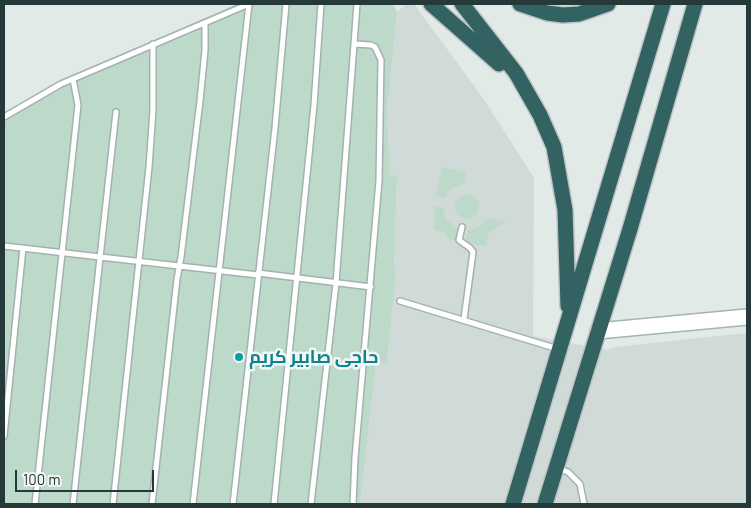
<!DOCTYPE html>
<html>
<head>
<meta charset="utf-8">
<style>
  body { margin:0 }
  #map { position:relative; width:751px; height:508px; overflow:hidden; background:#e2eae8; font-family:Barlow,sans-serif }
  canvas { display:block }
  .frame { position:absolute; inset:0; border:5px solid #243938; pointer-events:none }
  .scale { position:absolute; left:15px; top:470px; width:139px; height:22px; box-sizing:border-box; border:2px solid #243938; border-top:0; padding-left:6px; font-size:15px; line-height:18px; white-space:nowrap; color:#243938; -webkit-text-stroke:4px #f2f7f6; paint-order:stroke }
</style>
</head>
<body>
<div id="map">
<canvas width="751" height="508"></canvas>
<div class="frame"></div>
<div class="scale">100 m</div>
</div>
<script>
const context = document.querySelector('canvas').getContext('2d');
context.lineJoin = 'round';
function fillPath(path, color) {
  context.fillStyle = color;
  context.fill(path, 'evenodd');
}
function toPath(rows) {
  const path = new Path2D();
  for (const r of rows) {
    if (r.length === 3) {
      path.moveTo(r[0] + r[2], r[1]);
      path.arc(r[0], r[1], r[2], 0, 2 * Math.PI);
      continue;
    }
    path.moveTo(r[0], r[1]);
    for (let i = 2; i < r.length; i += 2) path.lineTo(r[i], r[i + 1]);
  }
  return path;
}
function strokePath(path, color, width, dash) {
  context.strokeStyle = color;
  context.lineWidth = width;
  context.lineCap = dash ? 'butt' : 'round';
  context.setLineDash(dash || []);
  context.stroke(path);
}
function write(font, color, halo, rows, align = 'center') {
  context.font = font + ' Barlow,Cairo,sans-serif';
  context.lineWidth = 5;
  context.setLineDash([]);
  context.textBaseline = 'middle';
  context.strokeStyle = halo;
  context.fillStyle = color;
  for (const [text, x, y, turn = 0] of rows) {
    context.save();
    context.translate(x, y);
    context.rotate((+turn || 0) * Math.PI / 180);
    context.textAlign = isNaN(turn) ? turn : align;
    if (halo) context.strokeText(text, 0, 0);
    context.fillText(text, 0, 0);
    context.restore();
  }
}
const built = toPath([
  [406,4,414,4,483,98,534,178,533,336,608,350,614,347,747,333,747,504,360,504,376,362,387,363,396,274,394,270,397,176,390,176,387,113,397,12]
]);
const green = toPath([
  [237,4,393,4,397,12,387,113,390,175,397,176,394,270,396,274,387,363,376,363,360,504,4,504,4,114,79,73],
  [442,167,466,173,464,184,451,188,445,198,436,196],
  [467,207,12],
  [435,206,444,208,445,218,457,229,456,240,448,239,445,233,434,230],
  [488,218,506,222,489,232,485,246,465,242,468,230,479,227]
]);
const lane = toPath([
  [4,117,61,84,249,4],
  [462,227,459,240,470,248,473,252,464,319],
  [4,246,258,275],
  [258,273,371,287],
  [400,301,558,349],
  [4,436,23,248],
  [557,468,568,472,580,484,584,504],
  [35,504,78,105,73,79],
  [73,504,116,112],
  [113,504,149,167,153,110,153,44],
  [152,504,177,279,181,257,200,101,205,50,205,23],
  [193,504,249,4],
  [233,504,275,128,286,4],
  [274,504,314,105,321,4],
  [311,504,336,283,357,4],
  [353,504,355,458,379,181,381,60,375,47,371,45,355,44]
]);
const secondary = toPath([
  [598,331,747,317]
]);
const highway = toPath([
  [431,4,499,64],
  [462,4,516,73,540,115,554,147,565,210,568,306],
  [520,4,547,13,563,15,579,14,608,4],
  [513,504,663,4],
  [545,504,630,229,695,4]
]);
const markers = [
  [239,357,5,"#0f9aa8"]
];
const cultureNames = [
  ["حاجی صابیر کریم",249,357]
];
fillPath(built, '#d0dad7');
fillPath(green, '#bdd9ca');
strokePath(lane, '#a5b1b0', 8);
strokePath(secondary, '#a2b5b2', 18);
strokePath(highway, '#bdc4c3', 18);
strokePath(lane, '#fff', 5);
strokePath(secondary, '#fff', 15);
strokePath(highway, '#336262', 15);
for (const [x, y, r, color] of markers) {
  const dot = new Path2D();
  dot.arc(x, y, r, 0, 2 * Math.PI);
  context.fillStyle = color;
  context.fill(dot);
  strokePath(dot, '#f2f7f6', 2);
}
write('bold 18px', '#0d838f', '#f2f7f6', cultureNames, 'left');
</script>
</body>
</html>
